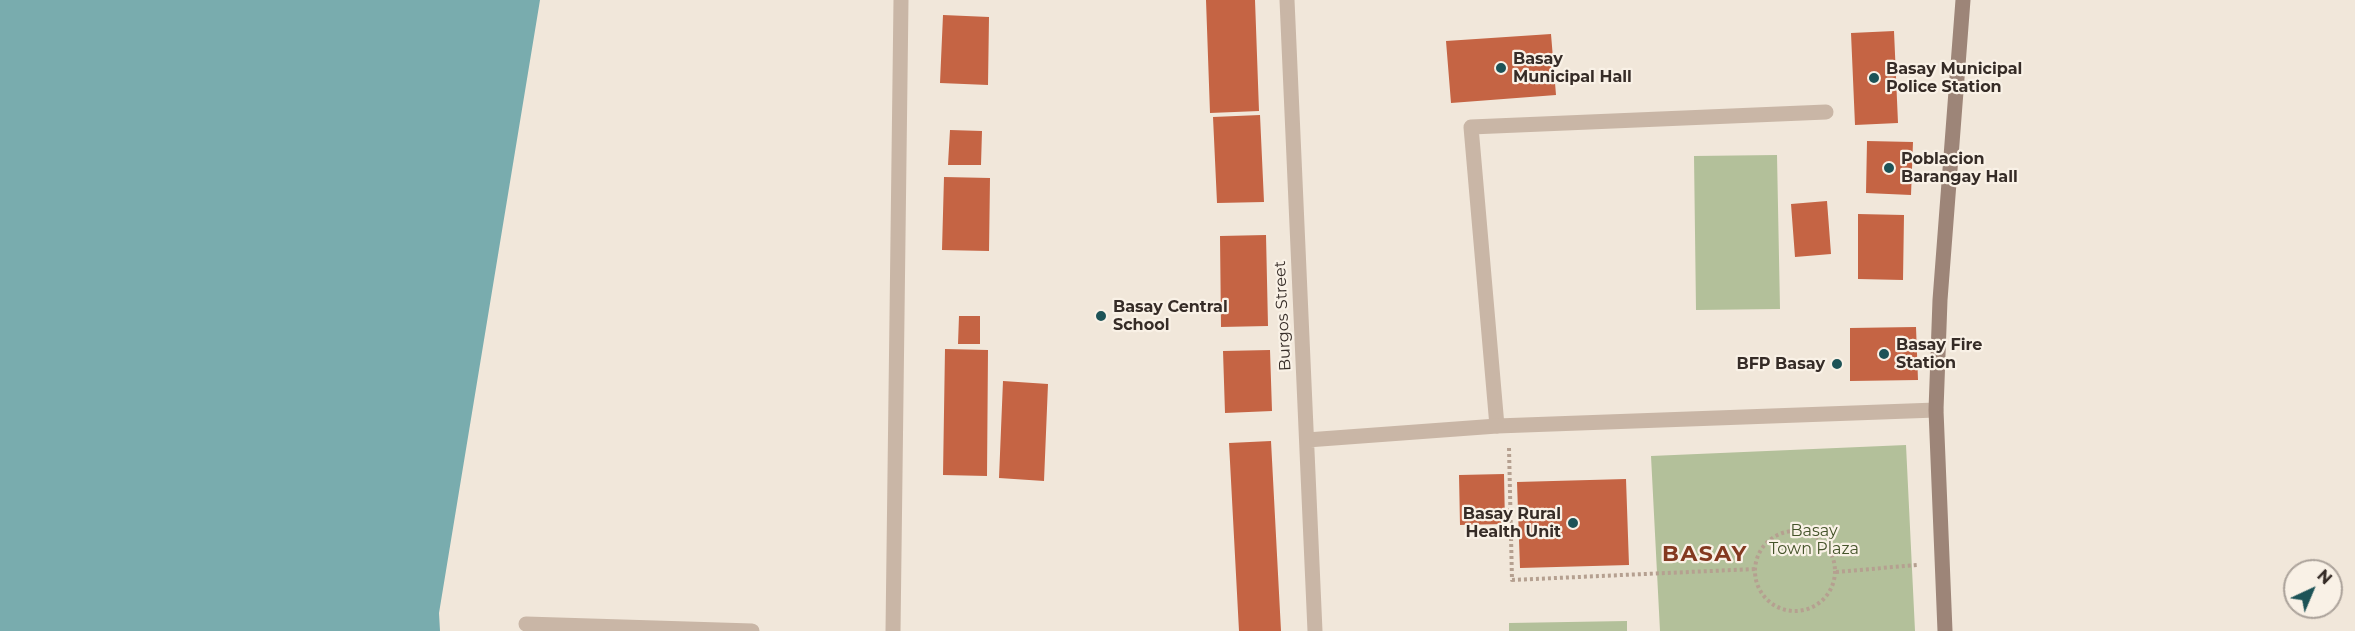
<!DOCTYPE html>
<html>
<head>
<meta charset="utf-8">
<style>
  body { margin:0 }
  #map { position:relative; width:2355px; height:631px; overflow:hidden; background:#f1e7da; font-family:Montserrat,sans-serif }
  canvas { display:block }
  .north { position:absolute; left:2283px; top:559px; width:60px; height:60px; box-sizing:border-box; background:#f9f1e6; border:2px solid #aba29a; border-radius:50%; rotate:44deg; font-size:16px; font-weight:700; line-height:24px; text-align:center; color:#362c27 }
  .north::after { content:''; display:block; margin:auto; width:21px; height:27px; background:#1d5357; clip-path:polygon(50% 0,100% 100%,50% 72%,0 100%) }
</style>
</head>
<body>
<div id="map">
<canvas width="2355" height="631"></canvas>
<div class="north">N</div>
</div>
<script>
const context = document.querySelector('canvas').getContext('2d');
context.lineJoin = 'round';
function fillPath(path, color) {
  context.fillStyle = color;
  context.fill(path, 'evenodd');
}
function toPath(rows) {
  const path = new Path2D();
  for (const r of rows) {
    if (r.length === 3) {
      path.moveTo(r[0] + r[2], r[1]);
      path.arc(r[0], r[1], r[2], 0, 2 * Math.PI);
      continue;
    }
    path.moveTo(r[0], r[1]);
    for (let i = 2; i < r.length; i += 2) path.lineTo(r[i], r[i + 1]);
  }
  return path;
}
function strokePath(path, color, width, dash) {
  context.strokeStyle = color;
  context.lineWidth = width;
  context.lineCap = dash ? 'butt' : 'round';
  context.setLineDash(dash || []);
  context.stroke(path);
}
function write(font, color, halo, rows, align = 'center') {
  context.font = font + ' Montserrat,sans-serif';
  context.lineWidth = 4.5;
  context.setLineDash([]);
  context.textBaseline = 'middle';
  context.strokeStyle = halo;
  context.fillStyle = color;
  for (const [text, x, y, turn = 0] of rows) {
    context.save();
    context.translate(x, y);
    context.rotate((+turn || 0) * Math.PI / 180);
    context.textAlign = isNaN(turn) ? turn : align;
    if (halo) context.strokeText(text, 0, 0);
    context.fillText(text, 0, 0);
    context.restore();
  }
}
const green = toPath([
  [1777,155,1780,309,1696,310,1694,156],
  [1906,445,1915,631,1660,631,1651,456],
  [1627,621,1627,631,1509,631,1509,623]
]);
const water = toPath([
  [0,0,540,0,439,613,440,631,0,631]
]);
const building = toPath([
  [1206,0,1255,0,1259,111,1210,113],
  [943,15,989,17,988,85,940,83],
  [1894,31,1898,123,1855,125,1851,33],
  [1551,34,1556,95,1451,103,1446,41],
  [1260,115,1264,202,1217,203,1213,117],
  [950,130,982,131,981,165,948,165],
  [1867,141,1913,142,1911,195,1866,193],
  [944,177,990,178,989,251,942,250],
  [1827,201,1831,254,1795,257,1791,204],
  [1858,214,1904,215,1903,280,1858,279],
  [1266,235,1268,326,1221,327,1220,236],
  [959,316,980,316,980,344,958,344],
  [1916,327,1918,380,1850,381,1850,328],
  [945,349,988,350,987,476,943,475],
  [1270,350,1272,411,1225,413,1223,351],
  [1003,381,1048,384,1044,481,999,478],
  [1271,441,1281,631,1239,631,1229,443],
  [1504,474,1505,524,1460,525,1459,475],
  [1626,479,1629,565,1520,568,1517,482]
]);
const path = toPath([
  [1509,448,1512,580,1755,569],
  [1795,571,40],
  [1836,572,1917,565]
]);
const lane = toPath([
  [1497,426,1471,127,1826,112]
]);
const street = toPath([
  [1287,0,1315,631],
  [1307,440,1497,426,1936,410],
  [526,624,752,631],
  [893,631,901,0]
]);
const secondary = toPath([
  [1945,631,1936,410,1940,300,1963,0]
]);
const markers = [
  [1501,68,6,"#1d5357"],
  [1874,78,6,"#1d5357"],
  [1889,168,6,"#1d5357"],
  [1101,316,6,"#1d5357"],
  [1884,354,6,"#1d5357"],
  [1837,364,6,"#1d5357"],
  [1573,523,6,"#1d5357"]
];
const poiNames = [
  ["Basay",1513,59],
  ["Municipal Hall",1513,77],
  ["Basay Municipal",1886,69],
  ["Police Station",1886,87],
  ["Poblacion",1901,159],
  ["Barangay Hall",1901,177],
  ["Basay Central",1113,307],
  ["School",1113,325],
  ["Basay Fire",1896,345],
  ["Station",1896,363],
  ["BFP Basay",1825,364,"right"],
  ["Basay Rural",1561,514,"right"],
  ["Health Unit",1561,532,"right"]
];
const streetNames = [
  ["Burgos Street",1283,316,-93]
];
const parkNames = [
  ["Basay",1814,531],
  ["Town Plaza",1814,549]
];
const districtNames = [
  ["BASAY",1705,555]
];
fillPath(green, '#b3c09a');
fillPath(water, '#79acae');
fillPath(building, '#c56444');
strokePath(path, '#b5a090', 4, [3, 3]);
strokePath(lane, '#c9b6a6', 15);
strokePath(street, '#c9b6a6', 15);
strokePath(secondary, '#9d8578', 15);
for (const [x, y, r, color] of markers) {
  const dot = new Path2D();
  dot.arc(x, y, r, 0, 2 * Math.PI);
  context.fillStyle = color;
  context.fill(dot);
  strokePath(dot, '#f9f1e6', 2);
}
write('bold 16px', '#362c27', '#f9f1e6', poiNames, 'left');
write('16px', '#362c27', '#f9f1e6', streetNames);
write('16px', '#45542b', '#f9f1e6', parkNames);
context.letterSpacing = '1.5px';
write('bold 22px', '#843920', '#f9f1e6', districtNames);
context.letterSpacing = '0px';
</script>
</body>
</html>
